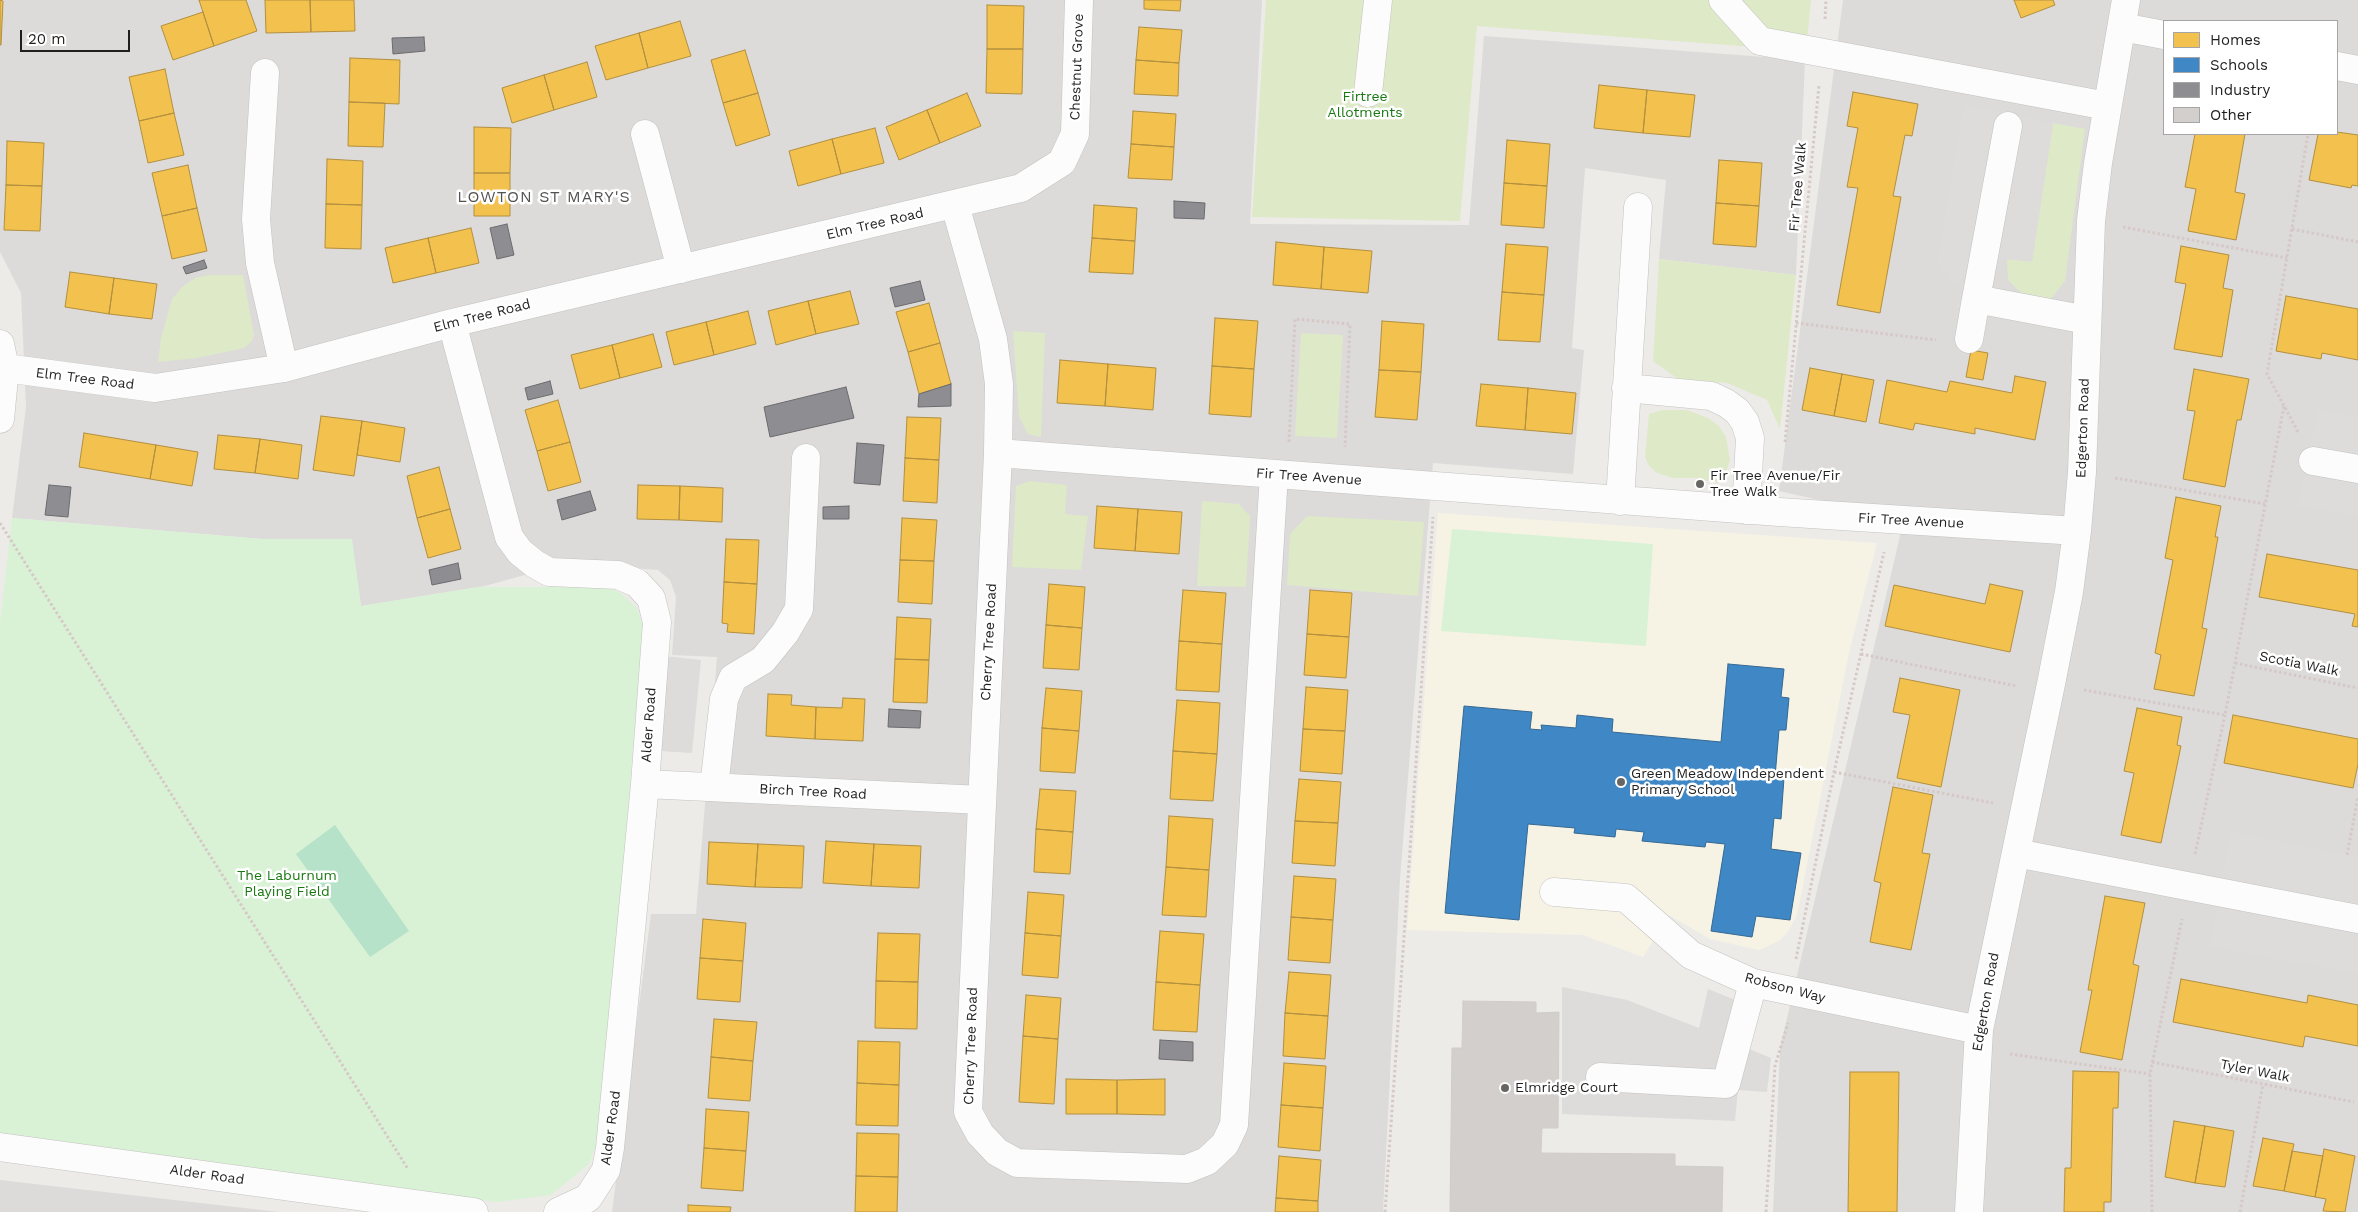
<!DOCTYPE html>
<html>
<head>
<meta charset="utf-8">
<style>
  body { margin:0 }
  #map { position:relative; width:2358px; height:1212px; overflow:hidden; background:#edebe8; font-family:"Work Sans",sans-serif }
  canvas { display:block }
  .legend { position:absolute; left:2163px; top:20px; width:175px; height:115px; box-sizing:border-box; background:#fff; border:1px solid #a5a5a5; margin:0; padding:6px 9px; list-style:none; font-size:15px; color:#1f1f1f }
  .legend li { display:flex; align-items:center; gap:10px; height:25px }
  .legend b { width:25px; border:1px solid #a5a5a5 }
  .scale { position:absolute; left:20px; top:30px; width:110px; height:22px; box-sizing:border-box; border:2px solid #1f1f1f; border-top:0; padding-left:6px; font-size:15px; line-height:18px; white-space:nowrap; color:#1f1f1f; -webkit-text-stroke:4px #fff; paint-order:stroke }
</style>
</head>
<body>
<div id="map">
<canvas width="2358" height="1212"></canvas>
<ul class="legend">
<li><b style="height:14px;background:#f2c14e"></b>Homes</li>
<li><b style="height:14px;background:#3f88c5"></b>Schools</li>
<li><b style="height:14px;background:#8d8d92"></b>Industry</li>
<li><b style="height:14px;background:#d2cfcd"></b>Other</li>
</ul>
<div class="scale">20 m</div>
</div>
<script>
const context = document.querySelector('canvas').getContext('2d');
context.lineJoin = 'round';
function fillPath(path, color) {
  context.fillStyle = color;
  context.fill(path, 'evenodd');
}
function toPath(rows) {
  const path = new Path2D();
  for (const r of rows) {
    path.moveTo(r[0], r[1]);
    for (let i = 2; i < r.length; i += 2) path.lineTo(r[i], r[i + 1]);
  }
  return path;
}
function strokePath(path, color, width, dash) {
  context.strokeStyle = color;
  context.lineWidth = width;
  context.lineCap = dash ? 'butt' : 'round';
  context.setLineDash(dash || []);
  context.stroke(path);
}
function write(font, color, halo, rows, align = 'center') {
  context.font = font + ' "Work Sans",sans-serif';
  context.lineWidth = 5;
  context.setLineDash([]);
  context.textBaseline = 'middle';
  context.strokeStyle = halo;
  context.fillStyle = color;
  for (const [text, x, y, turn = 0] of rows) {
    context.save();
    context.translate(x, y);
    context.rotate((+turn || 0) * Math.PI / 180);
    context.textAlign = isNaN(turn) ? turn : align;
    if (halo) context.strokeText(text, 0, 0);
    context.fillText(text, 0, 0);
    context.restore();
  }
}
const residential = toPath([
  [0,0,1262,0,1250,224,1469,225,1484,36,1805,60,1796,275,1659,259,1666,180,1585,168,1572,348,1584,350,1573,474,1433,463,1400,879,1383,1212,612,1212,651,914,696,914,717,657,672,655,676,597,670,580,658,570,568,563,485,586,361,606,351,539,262,539,12,518,26,407,21,293,0,252],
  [1843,0,2358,0,2358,1212,1773,1212,1780,1048,1904,519,1779,491],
  [2164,21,2337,21,2337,134,2164,134],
  [0,1180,279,1212,0,1212]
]);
const education = toPath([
  [1438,513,1877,543,1849,652,1797,915,1787,933,1779,941,1759,950,1710,939,1669,915,1643,957,1583,935,1407,930]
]);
const grass = toPath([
  [1266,0,1811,0,1806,51,1477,26,1460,221,1252,217],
  [2053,123,2085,129,2065,281,2050,300,2027,299,2008,280,2007,259,2032,261],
  [1659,259,1796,275,1780,429,1767,400,1727,383,1678,379,1653,361],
  [210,275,243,275,254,335,252,341,244,348,197,358,158,362,161,338,172,299,182,287,195,278],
  [1013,331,1045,333,1041,437,1028,434,1019,417],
  [1301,333,1343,335,1337,438,1295,436],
  [1662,410,1687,410,1708,418,1719,426,1726,437,1730,460,1726,472,1718,483,1695,478,1673,478,1657,473,1649,466,1645,457,1649,414],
  [1030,481,1067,485,1065,514,1088,516,1081,570,1012,567,1016,486],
  [1202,501,1239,504,1250,516,1246,587,1197,586],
  [1307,516,1424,522,1418,596,1287,585,1290,534]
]);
const park = toPath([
  [12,518,262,539,352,539,361,606,478,587,595,587,618,591,637,608,643,626,602,1129,589,1164,551,1195,497,1202,0,1135,0,624],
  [1452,529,1653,544,1646,646,1441,631]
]);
const pitch = toPath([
  [335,825,409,931,370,957,296,854]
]);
const parking = toPath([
  [1964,105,2053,123,2032,262,2007,259,1981,269,1953,284,1937,262],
  [2318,410,2358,417,2358,516,2297,506],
  [664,656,701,660,692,753,659,751],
  [2231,831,2358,857,2358,974,2209,946],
  [1562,987,1627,1000,1699,1028,1708,989,1753,1007,1742,1046,1771,1058,1767,1092,1738,1090,1735,1121,1562,1114]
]);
const homes = toPath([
  [0,0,3,1,1,45,0,45,0,0],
  [199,0,246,0,257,31,214,46,199,0],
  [265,0,310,0,311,32,266,33,265,0],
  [310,0,354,0,355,31,311,32,310,0],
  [1144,0,1181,0,1180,11,1144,9,1144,0],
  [2014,0,2053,0,2055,5,2021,18,2014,0],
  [987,5,1024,6,1023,49,987,49,987,5],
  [203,12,214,46,173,60,161,26,203,12],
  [680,21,691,56,648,68,639,33,680,21],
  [1139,27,1182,30,1179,63,1136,60,1139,27],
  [639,33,648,68,606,80,595,46,639,33],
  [987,49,1023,49,1022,94,986,93,987,49],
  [745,50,758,93,723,103,711,60,745,50],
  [350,58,400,60,399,104,349,102,350,58],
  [1136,60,1179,63,1178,96,1134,94,1136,60],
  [587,62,597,97,554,110,544,75,587,62],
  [165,69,174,113,139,121,129,77,165,69],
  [544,75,554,110,512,123,502,88,544,75],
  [1599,85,1647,90,1643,133,1594,128,1599,85],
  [1647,90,1695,95,1690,137,1643,133,1647,90],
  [1853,92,1918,104,1912,136,1905,135,1893,196,1901,197,1880,313,1837,305,1858,188,1847,187,1858,128,1847,126,1853,92],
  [758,93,770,135,736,146,723,103,758,93],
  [967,93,981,126,940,143,927,110,967,93],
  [349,102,385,103,383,147,348,146,349,102],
  [927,110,940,143,899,160,886,127,927,110],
  [1133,111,1176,114,1174,147,1131,144,1133,111],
  [174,113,184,155,148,163,139,121,174,113],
  [474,127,511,128,510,173,474,173,474,127],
  [875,128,884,163,841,174,832,139,875,128],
  [2337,132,2358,135,2358,186,2352,185,2351,188,2309,180,2318,134,2337,134,2337,132],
  [2195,134,2245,134,2235,192,2245,194,2236,240,2188,231,2196,189,2185,187,2195,134],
  [832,139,841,174,798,186,789,151,832,139],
  [1507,140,1550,144,1547,186,1504,183,1507,140],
  [7,141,44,143,42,186,6,185,7,141],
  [1131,144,1174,147,1172,180,1128,178,1131,144],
  [327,159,363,161,362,205,326,204,327,159],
  [1719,160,1762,163,1759,206,1716,203,1719,160],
  [188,165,197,208,162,216,152,173,188,165],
  [474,173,510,173,510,216,474,216,474,173],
  [1504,183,1547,186,1544,228,1501,225,1504,183],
  [6,185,42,186,40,231,4,230,6,185],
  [1716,203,1759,206,1756,247,1713,244,1716,203],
  [326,204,362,205,361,249,325,248,326,204],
  [1094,205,1137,208,1135,241,1092,238,1094,205],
  [197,208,207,251,172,259,162,216,197,208],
  [471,228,479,263,436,273,428,238,471,228],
  [428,238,436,273,393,283,385,248,428,238],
  [1092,238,1135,241,1133,274,1089,272,1092,238],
  [1276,242,1324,247,1321,289,1273,285,1276,242],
  [1506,244,1548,247,1544,295,1502,292,1506,244],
  [2181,246,2229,255,2223,288,2233,290,2222,357,2174,349,2186,284,2175,282,2181,246],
  [1324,247,1372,251,1368,293,1321,289,1324,247],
  [70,272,114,278,109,314,65,307,70,272],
  [114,278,157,284,152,319,109,314,114,278],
  [850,291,859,324,816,334,808,301,850,291],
  [1502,292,1544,295,1540,342,1498,340,1502,292],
  [2286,296,2358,309,2358,360,2322,353,2321,359,2276,351,2286,296],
  [808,301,816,334,776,345,768,311,808,301],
  [929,303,940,343,908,352,896,312,929,303],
  [748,311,756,344,714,355,706,322,748,311],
  [1215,318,1258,321,1254,369,1212,366,1215,318],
  [1382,321,1424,324,1421,372,1379,370,1382,321],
  [706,322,714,355,674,365,666,332,706,322],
  [653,334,662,367,620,378,612,345,653,334],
  [940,343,951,384,919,394,908,352,940,343],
  [612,345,620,378,580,389,571,355,612,345],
  [1971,350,1988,353,1983,380,1966,377,1971,350],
  [1060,360,1108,364,1105,406,1057,403,1060,360],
  [1108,364,1156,368,1153,410,1105,406,1108,364],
  [1212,366,1254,369,1251,417,1209,414,1212,366],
  [1810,368,1842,374,1834,416,1802,410,1810,368],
  [2194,369,2249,379,2241,420,2237,420,2225,487,2183,479,2195,411,2187,410,2194,369],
  [1379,370,1421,372,1417,420,1375,417,1379,370],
  [1842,374,1874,380,1866,422,1834,416,1842,374],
  [2015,376,2046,382,2035,440,1975,428,1975,434,1915,423,1913,430,1879,423,1887,380,1947,392,1950,381,2012,393,2015,376],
  [1481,384,1528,388,1525,430,1476,426,1481,384],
  [1528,388,1576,393,1572,434,1525,430,1528,388],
  [558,400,570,442,537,451,525,410,558,400],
  [321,416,362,421,354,476,313,470,321,416],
  [907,417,941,418,939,460,905,458,907,417],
  [362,421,405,428,400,462,357,455,362,421],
  [84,433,156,445,150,479,79,467,84,433],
  [218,435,260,439,255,473,214,469,218,435],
  [260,439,302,445,298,479,255,473,260,439],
  [570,442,581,482,548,491,537,451,570,442],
  [156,445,198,452,192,486,150,479,156,445],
  [905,458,939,460,937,503,903,501,905,458],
  [439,467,450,509,417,518,407,476,439,467],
  [638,485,680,486,679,520,637,519,638,485],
  [680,486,723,488,722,522,679,520,680,486],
  [2176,497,2221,506,2215,537,2218,537,2202,628,2207,629,2194,696,2154,689,2161,655,2155,653,2173,560,2165,558,2176,497],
  [1097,506,1138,509,1135,551,1094,548,1097,506],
  [450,509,461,549,428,558,417,518,450,509],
  [1138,509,1182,512,1179,554,1135,551,1138,509],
  [902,518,937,520,934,561,900,560,902,518],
  [726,539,759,540,757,584,724,582,726,539],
  [2267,554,2358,570,2358,627,2352,626,2355,614,2259,597,2267,554],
  [900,560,934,561,932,604,898,602,900,560],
  [724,582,757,584,754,634,727,632,728,624,722,623,724,582],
  [1049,584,1085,587,1082,628,1046,625,1049,584],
  [1990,584,2023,591,2010,652,1885,626,1894,585,1985,604,1990,584],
  [1183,590,1226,593,1222,644,1179,641,1183,590],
  [1310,590,1352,593,1349,637,1307,634,1310,590],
  [897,617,931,619,929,660,895,659,897,617],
  [1046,625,1082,628,1079,670,1043,668,1046,625],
  [1307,634,1349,637,1346,678,1304,675,1307,634],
  [1179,641,1222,644,1219,692,1176,690,1179,641],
  [895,659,929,660,927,703,893,702,895,659],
  [1900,678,1960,690,1941,787,1897,778,1910,715,1893,712,1900,678],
  [1306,687,1348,690,1345,731,1303,729,1306,687],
  [1046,688,1082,691,1079,731,1042,728,1046,688],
  [768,694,792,695,791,705,816,707,815,739,766,736,768,694],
  [843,698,865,699,863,741,815,739,816,707,842,708,843,698],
  [1177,700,1220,703,1217,754,1173,751,1177,700],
  [2137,708,2182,717,2177,745,2181,746,2161,843,2121,835,2134,773,2124,771,2137,708],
  [2233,715,2358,739,2358,764,2353,788,2224,763,2233,715],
  [1042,728,1079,731,1075,773,1040,771,1042,728],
  [1303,729,1345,731,1342,774,1300,771,1303,729],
  [1173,751,1217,754,1213,801,1170,799,1173,751],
  [1299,779,1341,782,1338,823,1295,821,1299,779],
  [1893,787,1933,795,1922,853,1930,854,1911,950,1870,942,1881,883,1874,881,1893,787],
  [1040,789,1076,791,1073,832,1036,829,1040,789],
  [1169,816,1213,819,1209,870,1166,867,1169,816],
  [1295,821,1338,823,1335,866,1292,863,1295,821],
  [1036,829,1073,832,1070,874,1034,872,1036,829],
  [826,841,874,844,871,886,823,883,826,841],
  [709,842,758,844,755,887,707,884,709,842],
  [758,844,804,846,802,888,755,887,758,844],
  [874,844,921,846,919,888,871,886,874,844],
  [1166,867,1209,870,1206,917,1162,915,1166,867],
  [1294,876,1336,879,1333,920,1291,917,1294,876],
  [1028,892,1064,895,1061,936,1025,933,1028,892],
  [2105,896,2145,903,2133,964,2139,966,2122,1060,2080,1052,2092,990,2088,990,2105,896],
  [1291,917,1333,920,1330,963,1288,960,1291,917],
  [703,919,746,923,743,961,700,958,703,919],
  [1160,931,1204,934,1200,985,1156,982,1160,931],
  [878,933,920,934,918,982,876,981,878,933],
  [1025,933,1061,936,1058,978,1022,975,1025,933],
  [700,958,743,961,740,1002,697,999,700,958],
  [1289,972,1331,975,1328,1016,1285,1013,1289,972],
  [2181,979,2307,1003,2308,995,2358,1005,2358,1046,2305,1036,2303,1047,2173,1022,2181,979],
  [876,981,918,982,917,1029,875,1028,876,981],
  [1156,982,1200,985,1197,1032,1153,1030,1156,982],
  [1026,995,1061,998,1058,1039,1023,1036,1026,995],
  [1285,1013,1328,1016,1325,1059,1283,1056,1285,1013],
  [714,1019,757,1022,753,1061,711,1057,714,1019],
  [1023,1036,1058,1039,1054,1104,1019,1102,1023,1036],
  [858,1041,900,1042,899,1085,857,1083,858,1041],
  [711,1057,753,1061,750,1101,708,1098,711,1057],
  [1284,1063,1326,1066,1323,1108,1281,1105,1284,1063],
  [2073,1071,2119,1072,2118,1108,2113,1108,2111,1202,2104,1202,2104,1212,2064,1212,2065,1168,2071,1168,2073,1071],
  [1850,1072,1899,1072,1897,1212,1848,1212,1850,1072],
  [1066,1079,1117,1080,1117,1114,1066,1114,1066,1079],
  [1165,1079,1165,1115,1117,1114,1117,1080,1165,1079],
  [857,1083,899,1085,898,1126,856,1125,857,1083],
  [1281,1105,1323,1108,1320,1151,1278,1147,1281,1105],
  [706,1109,749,1112,746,1151,704,1148,706,1109],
  [2174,1121,2205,1126,2195,1183,2165,1177,2174,1121],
  [2205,1126,2234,1131,2225,1187,2195,1183,2205,1126],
  [857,1133,899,1134,898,1177,856,1176,857,1133],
  [2263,1138,2294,1144,2284,1191,2253,1186,2263,1138],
  [704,1148,746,1151,743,1191,701,1188,704,1148],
  [2324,1149,2355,1156,2345,1212,2323,1211,2326,1199,2315,1197,2324,1149],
  [2292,1151,2323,1156,2315,1197,2284,1191,2292,1151],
  [1279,1156,1321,1160,1318,1201,1276,1198,1279,1156],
  [856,1176,898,1177,897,1212,855,1212,856,1176],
  [1276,1198,1318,1201,1318,1212,1275,1212,1276,1198],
  [688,1205,731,1207,730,1212,688,1212,688,1205]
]);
const schools = toPath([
  [1728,664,1784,669,1781,697,1789,698,1786,730,1779,730,1775,777,1784,778,1781,819,1774,818,1771,849,1801,853,1790,920,1756,916,1752,937,1711,931,1725,844,1706,842,1705,847,1642,841,1644,832,1616,829,1615,837,1574,833,1575,828,1528,824,1519,920,1445,913,1464,706,1532,712,1530,729,1542,730,1541,725,1576,728,1577,715,1613,719,1612,732,1721,742,1728,664]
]);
const industry = toPath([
  [424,37,425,51,393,54,392,38,424,37],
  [1174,201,1205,203,1204,219,1174,218,1174,201],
  [507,224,514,255,497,259,490,228,507,224],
  [204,260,207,268,186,274,183,267,204,260],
  [920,281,925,300,895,307,890,288,920,281],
  [550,381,553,394,528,400,525,388,550,381],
  [951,384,951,406,918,407,919,394,951,384],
  [846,387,854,418,770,437,764,407,846,387],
  [857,443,884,445,880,485,854,483,857,443],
  [49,485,71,487,68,517,45,515,49,485],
  [590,491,596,510,562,520,557,500,590,491],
  [849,506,849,519,823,519,823,507,849,506],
  [458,563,461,579,432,585,429,570,458,563],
  [889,709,921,711,920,728,888,727,889,709],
  [1160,1040,1193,1042,1193,1061,1159,1059,1160,1040]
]);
const building = toPath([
  [1463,1001,1536,1002,1536,1013,1559,1012,1558,1128,1542,1128,1541,1153,1675,1154,1675,1166,1723,1167,1722,1212,1450,1212,1452,1048,1462,1048,1463,1001]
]);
const path = toPath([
  [1825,19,1826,0],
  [2123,227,2287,258],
  [2292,229,2358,242],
  [1796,323,1936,340],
  [2298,432,2267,374,2308,134],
  [1289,442,1295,319,1350,324,1345,447],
  [1785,442,1819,85],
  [2115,478,2265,504],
  [0,523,408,1169],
  [1861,654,2016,686],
  [2235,663,2358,688],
  [2084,690,2225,715,2284,406],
  [1834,772,1993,803],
  [2195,854,2225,715],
  [2347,855,2358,797],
  [1796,959,1834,772,1884,552],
  [2010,1054,2150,1074],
  [2152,1062,2354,1102],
  [1385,1212,1433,517],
  [1766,1212,1775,1066,1788,1023],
  [2152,1212,2150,1074,2182,919],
  [2240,1212,2263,1084]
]);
const minor = toPath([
  [1723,0,1760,41,2107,106],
  [2122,27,2164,35],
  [2337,66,2358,70],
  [265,73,256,219,260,263,284,368],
  [1368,93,1378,0],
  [2008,126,1976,299,2087,320],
  [645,134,681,269],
  [955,205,993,339,999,384,998,453,968,1112,980,1134,997,1152,1017,1163,1187,1169,1207,1161,1225,1144,1234,1125,1274,474],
  [452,323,509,537,520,552,535,564,549,572,618,575,637,583,651,598,657,622,645,784,610,1148,606,1170,588,1198,558,1212],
  [1969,339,1976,299],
  [0,344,5,368,0,419],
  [5,368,155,388,284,368,452,323,1021,188,1062,162,1075,134,1079,0],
  [1626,388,1711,396,1726,403,1737,411,1745,422,1750,438,1746,510],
  [998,453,1779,512,2077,531],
  [2313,461,2358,469],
  [1620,501,1638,207],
  [645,784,982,800],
  [714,787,724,699,733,678,763,660,785,633,799,609,806,458],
  [2016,853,2358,919],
  [1554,892,1626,898,1691,955,1753,983,1979,1030],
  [1600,1077,1726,1084,1753,983],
  [0,1147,474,1212],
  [1969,1212,1979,1030,2051,684,2069,592,2077,531,2082,472,2091,221,2098,163,2126,0]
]);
const markers = [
  [1700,484,5,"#676665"],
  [1621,782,5,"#676665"],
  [1505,1088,5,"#676665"]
];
const streetNames = [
  ["Chestnut Grove",1077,67,-88],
  ["Fir Tree Walk",1798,187,-85],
  ["Elm Tree Road",875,224,-13],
  ["Elm Tree Road",482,316,-14],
  ["Elm Tree Road",85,379,7],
  ["Edgerton Road",2083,428,-88],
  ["Fir Tree Avenue",1309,477,4],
  ["Fir Tree Avenue",1911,521,3],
  ["Cherry Tree Road",989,642,-87],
  ["Scotia Walk",2299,664,11],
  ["Alder Road",649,725,-86],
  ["Birch Tree Road",813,792,3],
  ["Robson Way",1785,988,15],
  ["Edgerton Road",1986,1002,-80],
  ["Cherry Tree Road",971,1046,-88],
  ["Tyler Walk",2255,1071,11],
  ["Alder Road",611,1128,-82],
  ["Alder Road",207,1175,8]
];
const parkNames = [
  ["Firtree",1365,97],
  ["Allotments",1365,113],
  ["The Laburnum",287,876],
  ["Playing Field",287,892]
];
const poiNames = [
  ["Fir Tree Avenue/Fir",1710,476],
  ["Tree Walk",1710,492],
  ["Green Meadow Independent",1631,774],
  ["Primary School",1631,790],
  ["Elmridge Court",1515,1088]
];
const quarterNames = [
  ["LOWTON ST MARY'S",544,197]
];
fillPath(residential, '#dcdbd9');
fillPath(education, '#f6f3e4');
fillPath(grass, '#dee9c8');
fillPath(park, '#d9f2d5');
fillPath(pitch, '#b5e2c8');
fillPath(parking, '#dddcdb');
fillPath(homes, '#f2c14e');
strokePath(homes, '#b39040', 1);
fillPath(schools, '#3f88c5');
strokePath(schools, '#356893', 1);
fillPath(industry, '#8d8d92');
strokePath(industry, '#6c6c70', 1);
fillPath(building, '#d2cfcd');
strokePath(building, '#d0ccc9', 1);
strokePath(minor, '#c3c2c0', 29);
strokePath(path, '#d6c8c7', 3, [2.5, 2.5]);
strokePath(minor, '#fcfcfc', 28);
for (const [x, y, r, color] of markers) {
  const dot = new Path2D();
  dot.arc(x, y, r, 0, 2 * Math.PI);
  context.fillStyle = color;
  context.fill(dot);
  strokePath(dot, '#fff', 2);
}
write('14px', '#1f1f1f', '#fff', streetNames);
write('14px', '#187911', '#fff', parkNames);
write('14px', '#1f1f1f', '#fff', poiNames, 'left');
context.letterSpacing = '1px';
write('16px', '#525252', '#fff', quarterNames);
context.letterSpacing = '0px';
</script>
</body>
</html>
